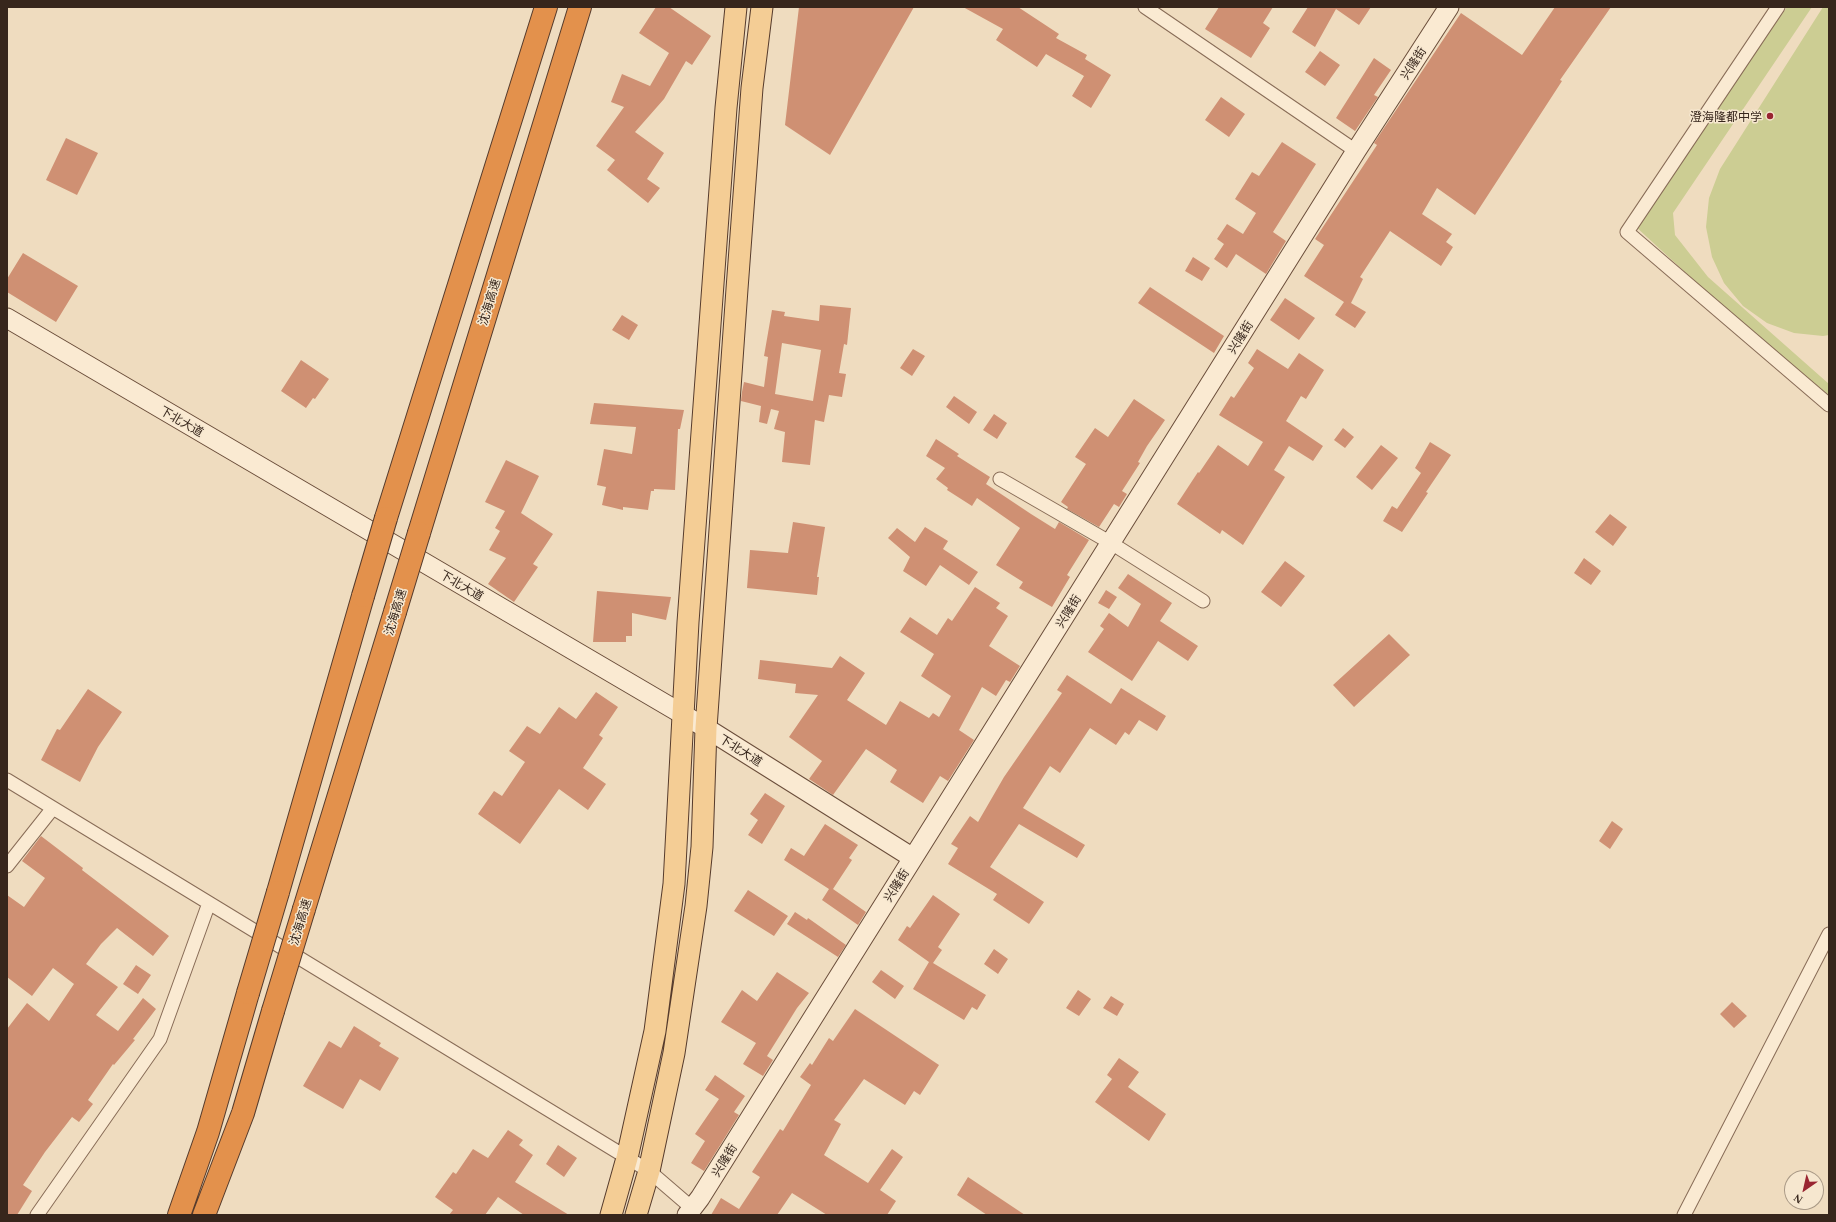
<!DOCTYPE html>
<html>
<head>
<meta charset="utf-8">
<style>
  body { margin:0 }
  #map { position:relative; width:1836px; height:1222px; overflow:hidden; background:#efdcbf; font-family:Georgia,serif }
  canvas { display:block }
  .frame { position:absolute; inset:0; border:8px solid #37261c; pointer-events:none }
  .north { position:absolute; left:1784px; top:1170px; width:40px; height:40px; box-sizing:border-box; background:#f6e7cf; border:1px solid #aa9a87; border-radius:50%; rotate:214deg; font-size:11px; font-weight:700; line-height:16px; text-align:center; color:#37261c }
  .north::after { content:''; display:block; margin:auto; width:14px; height:18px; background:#992531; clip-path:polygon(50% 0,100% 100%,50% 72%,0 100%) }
</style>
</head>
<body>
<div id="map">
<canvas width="1836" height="1222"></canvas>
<div class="frame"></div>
<div class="north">N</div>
</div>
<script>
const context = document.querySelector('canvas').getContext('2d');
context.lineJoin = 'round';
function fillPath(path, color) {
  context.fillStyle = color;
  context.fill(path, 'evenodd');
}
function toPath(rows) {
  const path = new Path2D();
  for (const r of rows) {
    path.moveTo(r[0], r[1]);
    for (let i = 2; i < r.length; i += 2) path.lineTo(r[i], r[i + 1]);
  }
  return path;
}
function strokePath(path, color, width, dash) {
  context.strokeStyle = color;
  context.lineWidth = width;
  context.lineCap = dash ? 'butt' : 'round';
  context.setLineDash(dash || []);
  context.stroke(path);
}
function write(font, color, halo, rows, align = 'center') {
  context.font = font + ' Georgia,"Noto Sans SC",serif';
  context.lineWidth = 3;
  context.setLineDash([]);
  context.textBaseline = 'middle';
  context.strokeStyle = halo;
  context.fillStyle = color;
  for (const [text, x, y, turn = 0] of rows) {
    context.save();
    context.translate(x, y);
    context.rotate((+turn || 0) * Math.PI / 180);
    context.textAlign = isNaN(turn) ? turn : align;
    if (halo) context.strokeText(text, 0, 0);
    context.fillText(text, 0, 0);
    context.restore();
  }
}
const green = toPath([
  [1787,7,1812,7,1673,213,1675,235,1708,277,1829,384,1829,405,1635,226],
  [1823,7,1829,7,1829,335,1823,336,1794,333,1767,323,1743,306,1724,283,1712,257,1706,227,1709,198,1720,169]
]);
const building = toPath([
  [656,7,669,7,711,36,692,65,686,61,664,99,635,132,664,153,647,179,660,188,648,203,607,170,615,160,596,146,624,107,611,102,622,74,650,86,669,53,639,33],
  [799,7,914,7,830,155,785,125],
  [963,7,1018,7,1059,34,1056,38,1087,55,1085,59,1111,75,1091,108,1072,96,1084,76,1046,54,1037,67,996,40,1003,29],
  [1219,7,1273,7,1263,23,1270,28,1251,58,1205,29],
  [1308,7,1371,7,1359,25,1336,9,1315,47,1292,32],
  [1555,7,1611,7,1560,80,1562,81,1475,215,1437,188,1422,214,1452,234,1446,242,1453,247,1441,266,1390,231,1360,277,1363,279,1351,303,1366,312,1355,328,1335,315,1344,302,1304,276,1324,245,1315,239,1377,145,1374,143,1461,13,1522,55],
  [1320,51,1340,65,1325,86,1305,72],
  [1374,58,1391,70,1374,95,1378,97,1355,131,1336,118],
  [1221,97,1245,114,1229,137,1205,120],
  [66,138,98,153,77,195,46,180],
  [1282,142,1316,164,1273,232,1286,241,1266,274,1236,254,1227,268,1214,259,1224,244,1217,239,1227,224,1243,234,1256,213,1235,199,1252,172,1259,176],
  [23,253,78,286,56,322,7,292,7,279],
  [1193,257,1210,268,1202,281,1185,271],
  [1150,287,1224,336,1214,353,1138,303],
  [1285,298,1315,318,1299,340,1270,320],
  [820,305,851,308,847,345,844,344,839,373,846,374,842,397,829,395,824,422,815,420,810,465,782,462,785,432,774,429,779,411,771,409,767,424,759,422,761,406,741,401,742,392,744,382,764,387,768,357,764,356,772,310,785,312,784,316,819,321],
  [782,343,821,350,813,401,775,394],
  [622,315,638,325,629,340,612,330],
  [913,349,925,356,912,376,900,368],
  [1257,349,1288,369,1299,353,1324,370,1306,399,1301,396,1286,421,1323,446,1313,461,1289,446,1274,470,1285,477,1243,545,1222,530,1220,534,1177,504,1198,472,1199,473,1218,445,1248,466,1263,442,1219,415,1231,396,1234,398,1254,368,1248,363],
  [301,360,329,379,315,399,313,398,306,408,281,391],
  [954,396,977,412,969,424,946,407],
  [1134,399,1165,420,1147,446,1138,462,1140,463,1122,491,1127,494,1119,507,1114,504,1099,527,1067,509,1068,507,1061,502,1086,464,1075,457,1095,428,1108,437],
  [594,403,684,410,680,429,678,429,675,490,654,489,654,491,651,491,648,510,623,507,623,510,602,505,606,487,597,485,604,449,632,454,636,427,590,424],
  [994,414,1007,423,997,439,983,430],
  [1343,428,1354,437,1345,448,1334,440],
  [936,439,959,454,957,456,990,477,986,484,1031,514,1055,529,1059,522,1089,540,1067,575,1070,577,1052,607,1019,588,1023,582,996,565,1020,528,977,498,972,506,947,490,948,488,936,479,945,468,926,456],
  [1430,442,1451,455,1426,492,1428,493,1402,532,1383,521,1392,506,1397,509,1421,473,1415,468],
  [1381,445,1398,458,1372,490,1356,477],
  [506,460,539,476,521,513,553,534,533,564,538,567,514,602,488,584,506,558,489,550,500,531,495,528,505,511,485,502],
  [1610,514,1627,527,1613,546,1595,532],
  [793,522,825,527,817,577,819,577,817,595,747,588,750,550,788,553],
  [925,527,948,541,943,549,978,572,969,585,940,565,926,586,903,571,910,557,888,538,897,528,915,542],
  [1584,558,1601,571,1591,585,1574,573],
  [1285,561,1305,576,1281,607,1261,592],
  [1128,574,1172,603,1160,621,1198,646,1188,661,1158,641,1132,681,1088,652,1104,629,1100,626,1109,613,1128,627,1141,604,1118,588],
  [975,587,1000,603,996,608,1008,616,989,646,1020,666,1010,682,1006,680,996,696,982,687,959,730,974,740,948,781,940,776,923,803,890,782,897,770,866,749,833,795,809,779,822,761,789,737,818,695,795,693,796,684,758,679,760,660,832,668,840,656,865,673,847,700,886,725,900,701,929,718,933,713,939,717,951,696,921,676,934,654,900,632,910,617,937,635,948,618,952,621],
  [1106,590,1117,597,1109,609,1098,603],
  [597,591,671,597,666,620,632,613,632,636,626,636,626,642,593,642],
  [1389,634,1410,655,1354,707,1333,685],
  [1067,675,1111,704,1121,688,1166,716,1157,731,1139,720,1129,735,1125,732,1116,745,1090,728,1060,773,1050,766,1023,808,1085,845,1077,858,1019,824,990,867,1044,902,1029,924,993,900,997,894,948,864,958,848,951,844,970,816,978,822,1004,777,1062,693,1057,690],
  [88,689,122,712,98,747,80,782,41,760,57,729,60,730],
  [596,692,618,707,599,735,603,738,583,768,606,784,588,810,559,789,520,844,478,814,494,791,502,796,525,762,509,751,527,726,540,734,559,707,576,719],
  [765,793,785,806,762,844,748,835,758,820,750,814],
  [1612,821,1623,829,1610,849,1599,841],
  [825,824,858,845,849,858,852,860,833,889,866,912,858,925,822,900,829,889,784,860,791,848,804,856],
  [41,836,83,868,82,870,169,936,153,956,117,928,101,944,86,964,118,987,96,1015,118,1031,143,998,156,1009,133,1039,135,1040,114,1065,113,1064,88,1100,93,1104,79,1122,72,1117,45,1152,23,1185,32,1191,17,1215,7,1215,7,1029,27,1003,49,1021,74,984,53,968,32,996,7,977,7,895,24,907,45,878,22,861],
  [748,890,788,916,774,936,734,911],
  [933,895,960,914,938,947,942,950,933,963,986,995,977,1010,972,1007,964,1020,913,989,929,962,898,940,907,926,910,928],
  [795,912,807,920,808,918,846,945,838,957,787,924],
  [994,949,1008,959,998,974,984,964],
  [136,965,151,975,138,994,123,984],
  [881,970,904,986,895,999,872,982],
  [777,972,809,993,797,1008,767,1056,773,1060,763,1076,743,1064,756,1043,721,1022,742,990,757,1001],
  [1078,990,1091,999,1079,1016,1066,1008],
  [1111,996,1124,1004,1117,1016,1103,1008],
  [1732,1002,1747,1016,1734,1028,1720,1014],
  [855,1009,939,1065,920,1095,914,1091,905,1105,864,1079,834,1120,841,1124,824,1155,868,1183,892,1149,903,1157,880,1190,896,1201,887,1215,827,1215,792,1193,777,1215,711,1215,721,1198,739,1209,760,1177,752,1172,780,1129,783,1131,811,1085,800,1077,810,1063,812,1065,829,1038,833,1041],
  [354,1026,381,1043,379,1046,399,1058,380,1091,360,1079,343,1109,303,1086,329,1041,341,1048],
  [1119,1058,1139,1072,1128,1087,1166,1114,1149,1141,1095,1102,1112,1079,1107,1075],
  [715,1075,745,1096,734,1112,739,1115,704,1171,691,1163,705,1141,695,1134,719,1099,705,1090],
  [508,1130,523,1140,519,1145,533,1155,515,1182,569,1215,524,1215,498,1197,485,1215,449,1215,453,1210,435,1197,453,1172,456,1174,473,1149,488,1158],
  [558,1145,577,1158,564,1177,546,1164],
  [968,1177,1025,1215,987,1215,957,1195]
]);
const street = toPath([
  [1145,7,1356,151],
  [1778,7,1627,232,1829,405],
  [1000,479,1111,543,1203,601],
  [7,780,649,1171,692,1208],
  [7,866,53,808],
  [37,1215,160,1039,209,903],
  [1684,1215,1829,934]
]);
const secondary = toPath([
  [7,318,706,728,913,858],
  [687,1215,700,1198,1356,151,1449,7]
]);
const primary = toPath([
  [611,1215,627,1158,655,1031,674,884,688,622,726,108,736,7],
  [636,1215,649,1171,674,1053,696,906,702,847,706,728,737,289,752,88,762,7]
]);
const highway = toPath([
  [386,518,546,7],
  [419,533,580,7],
  [278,892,363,596],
  [304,909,395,612],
  [179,1215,208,1132,248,993],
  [204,1215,243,1113,273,1011]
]);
const highwayBridge = toPath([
  [363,596,386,518],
  [395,612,419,533],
  [248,993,278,892],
  [273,1011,304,909]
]);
const markers = [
  [1770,116,4,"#992531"]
];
const streetNames = [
  ["兴隆街",1413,63,-57],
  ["沈海高速",489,302,-73],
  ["兴隆街",1240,337,-58],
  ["下北大道",182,421,30],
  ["下北大道",462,585,30],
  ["兴隆街",1068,611,-58],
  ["沈海高速",395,612,-73],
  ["下北大道",741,750,32],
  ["兴隆街",896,885,-58],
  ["沈海高速",300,922,-73],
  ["兴隆街",724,1160,-58]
];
const poiNames = [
  ["澄海隆都中学",1762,116]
];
fillPath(green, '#cccd93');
fillPath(building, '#cf9073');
strokePath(street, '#886c57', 15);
strokePath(secondary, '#6a4d3a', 21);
strokePath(primary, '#563b2c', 23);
strokePath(highway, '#563b2c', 24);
strokePath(street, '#faead2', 13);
strokePath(secondary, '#faead2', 19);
strokePath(primary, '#f4cd95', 21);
strokePath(highway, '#e3914c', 22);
strokePath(highwayBridge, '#563b2c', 24, []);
strokePath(highwayBridge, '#e3914c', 22);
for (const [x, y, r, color] of markers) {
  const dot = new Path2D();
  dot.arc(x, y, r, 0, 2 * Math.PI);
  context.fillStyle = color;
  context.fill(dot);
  strokePath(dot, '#f6e7cf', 1.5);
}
write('12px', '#37261c', '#f6e7cf', streetNames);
write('12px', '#37261c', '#f6e7cf', poiNames, 'right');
</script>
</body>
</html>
